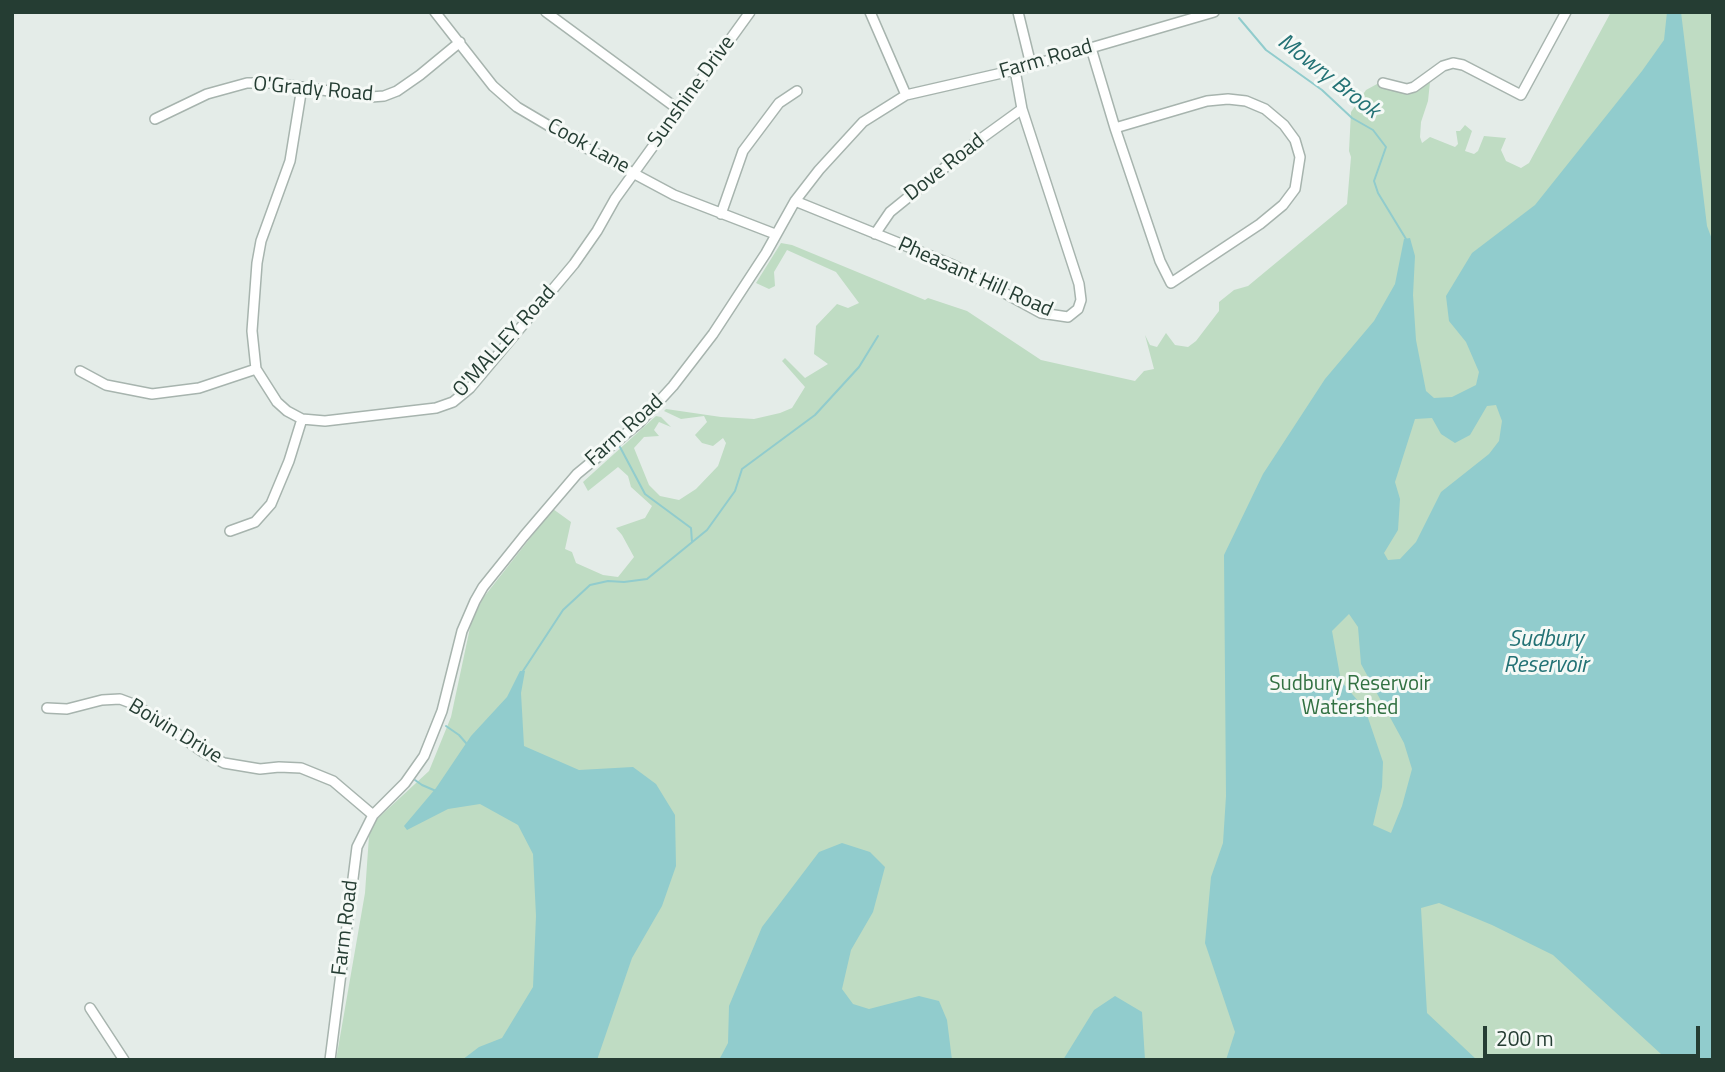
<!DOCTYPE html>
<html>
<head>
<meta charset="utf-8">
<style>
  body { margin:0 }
  #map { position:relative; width:1725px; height:1072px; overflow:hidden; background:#e4ece8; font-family:"Titillium Web",sans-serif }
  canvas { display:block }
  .frame { position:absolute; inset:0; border:14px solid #253d33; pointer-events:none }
  .scale { position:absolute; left:1483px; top:1026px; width:217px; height:32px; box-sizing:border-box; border:4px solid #253d33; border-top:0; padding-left:9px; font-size:21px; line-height:24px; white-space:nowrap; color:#253d33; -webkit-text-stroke:5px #f5f9f6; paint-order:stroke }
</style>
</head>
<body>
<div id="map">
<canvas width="1725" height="1072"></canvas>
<div class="frame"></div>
<div class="scale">200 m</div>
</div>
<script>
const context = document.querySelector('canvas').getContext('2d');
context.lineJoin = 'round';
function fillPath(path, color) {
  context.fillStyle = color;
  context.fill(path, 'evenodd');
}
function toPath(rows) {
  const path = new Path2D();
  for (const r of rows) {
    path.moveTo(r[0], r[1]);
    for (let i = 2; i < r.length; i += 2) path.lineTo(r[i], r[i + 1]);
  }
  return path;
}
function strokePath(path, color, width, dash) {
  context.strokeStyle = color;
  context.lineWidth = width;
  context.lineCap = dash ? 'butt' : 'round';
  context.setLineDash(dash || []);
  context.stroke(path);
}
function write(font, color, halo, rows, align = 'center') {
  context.font = font + ' "Titillium Web",sans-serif';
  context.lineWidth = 6;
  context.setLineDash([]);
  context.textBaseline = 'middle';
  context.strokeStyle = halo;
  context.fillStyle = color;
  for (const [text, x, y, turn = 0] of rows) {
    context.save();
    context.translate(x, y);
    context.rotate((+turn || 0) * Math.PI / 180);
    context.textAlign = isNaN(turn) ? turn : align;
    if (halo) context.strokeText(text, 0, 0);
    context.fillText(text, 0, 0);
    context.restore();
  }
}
const green = toPath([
  [1611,12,1713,12,1713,1060,336,1060,365,893,369,836,376,820,429,771,451,717,471,623,483,598,553,509,571,522,565,549,572,552,576,563,603,575,618,577,634,557,622,535,616,528,645,518,652,506,631,487,628,476,618,467,588,491,583,482,656,416,661,417,671,427,659,422,654,430,659,436,644,437,634,448,649,485,660,496,679,500,696,489,718,466,726,443,723,438,713,446,702,443,695,435,707,422,704,416,681,419,664,411,666,409,721,417,754,419,780,413,792,408,805,387,782,361,785,358,805,378,828,364,814,354,816,326,837,304,848,308,859,303,836,272,787,250,774,272,775,286,769,289,756,283,781,243,792,245,925,300,928,298,967,311,1041,360,1135,381,1144,371,1154,369,1145,335,1150,345,1157,347,1166,333,1175,345,1188,347,1196,341,1219,311,1219,302,1234,290,1248,286,1347,204,1351,157,1349,151,1351,112,1366,90,1377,84,1399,91,1425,80,1430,82,1428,101,1421,122,1420,137,1422,143,1430,137,1455,147,1458,144,1456,131,1460,131,1465,125,1472,131,1465,151,1474,154,1478,151,1484,136,1506,138,1501,150,1506,161,1521,168,1529,163]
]);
const water = toPath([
  [1667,12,1681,12,1707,226,1713,242,1713,1060,1664,1060,1661,1054,1553,955,1492,925,1439,903,1421,908,1427,1013,1477,1060,1226,1060,1235,1032,1205,943,1211,877,1223,843,1226,796,1224,555,1263,474,1325,379,1374,321,1395,284,1404,239,1410,238,1415,256,1413,295,1416,340,1426,391,1434,398,1452,397,1476,385,1479,372,1466,342,1449,321,1446,296,1472,253,1535,205,1642,71,1664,40],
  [1496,405,1502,421,1499,441,1489,454,1441,492,1416,542,1400,559,1388,560,1384,553,1398,530,1400,499,1395,482,1415,419,1432,418,1441,434,1455,443,1470,435,1487,406],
  [1349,614,1358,627,1361,664,1404,743,1412,769,1402,806,1391,833,1373,825,1382,787,1383,762,1365,709,1341,681,1332,631],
  [520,671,525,671,521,693,524,746,579,770,633,767,656,784,675,815,676,866,662,906,632,958,597,1060,462,1060,479,1047,502,1038,533,987,536,916,533,854,518,825,480,804,448,809,407,830,404,826,436,788,471,736,507,697],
  [842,843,870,852,885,867,873,912,851,950,842,989,853,1004,869,1009,919,996,939,1001,947,1020,952,1060,719,1060,728,1043,729,1006,762,927,819,852],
  [1115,996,1142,1012,1145,1060,1063,1060,1094,1010]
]);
const stream = toPath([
  [1239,18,1266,50,1322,90,1352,118,1373,130,1386,147,1374,181,1378,193,1406,239],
  [620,447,645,494,691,528,692,542],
  [523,671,563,610,590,585,608,581,624,582,647,579,707,530,735,491,742,469,815,415,859,367,878,336],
  [446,726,459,735,466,743],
  [415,780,422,785,436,791]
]);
const minor = toPath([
  [435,12,493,86,517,107,588,149,674,195,775,234],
  [546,12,679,110],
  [870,12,906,95],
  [1018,12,1031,65],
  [1091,48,1115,128,1207,101,1228,99,1246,101,1265,109,1284,125,1295,140,1300,157,1295,189,1283,205,1260,224,1171,283,1160,261,1115,128],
  [1383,83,1407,89,1414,87,1443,66,1453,63,1463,65,1521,95,1566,12],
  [302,87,290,161,261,241,257,263,252,331,256,369,277,402,287,411,302,419,325,421,436,408,453,402,470,388,574,264,597,231,615,199,750,12],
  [155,119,207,94,247,83,273,83,371,97,384,96,397,91,420,75,460,42],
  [795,201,953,265,1041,313,1068,317,1078,309,1081,300,1079,284,1022,109,1015,70],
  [721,214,743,151,779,103,797,91],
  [875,234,890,212,975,143,1022,109],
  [80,371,106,385,152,394,199,388,256,369],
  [230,531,255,522,271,504,289,461,302,419],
  [47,708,67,709,102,700,120,699,136,705,203,752,224,763,260,769,279,767,301,768,333,781,373,815],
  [90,1008,124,1060],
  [330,1060,357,847,373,815,405,783,424,756,442,711,462,631,475,601,483,587,524,536,577,474,640,422,673,386,713,334,766,253,795,201,819,170,863,122,906,95,1015,70,1214,12]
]);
const streetNames = [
  ["Farm Road",1046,60,-16],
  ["O'Grady Road",313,90,5],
  ["Sunshine Drive",692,92,-54],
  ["Cook Lane",588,147,29],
  ["Dove Road",945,168,-38],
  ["Pheasant Hill Road",975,278,24],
  ["O'MALLEY Road",505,342,-48],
  ["Farm Road",625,431,-42],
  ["Boivin Drive",175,732,31],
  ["Farm Road",346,928,-83]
];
const parkNames = [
  ["Sudbury Reservoir",1350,685],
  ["Watershed",1350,709]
];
const waterNames = [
  ["Mowry Brook",1328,77,38],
  ["Sudbury",1546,640],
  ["Reservoir",1546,666]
];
fillPath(green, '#bfdcc3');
fillPath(water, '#91cccd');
strokePath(stream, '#91cccd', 2);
strokePath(minor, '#a7b4ae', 12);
strokePath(minor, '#fff', 9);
write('21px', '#253d33', '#f5f9f6', streetNames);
write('21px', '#327142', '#f5f9f6', parkNames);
write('italic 23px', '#237275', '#f5f9f6', waterNames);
</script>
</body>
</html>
